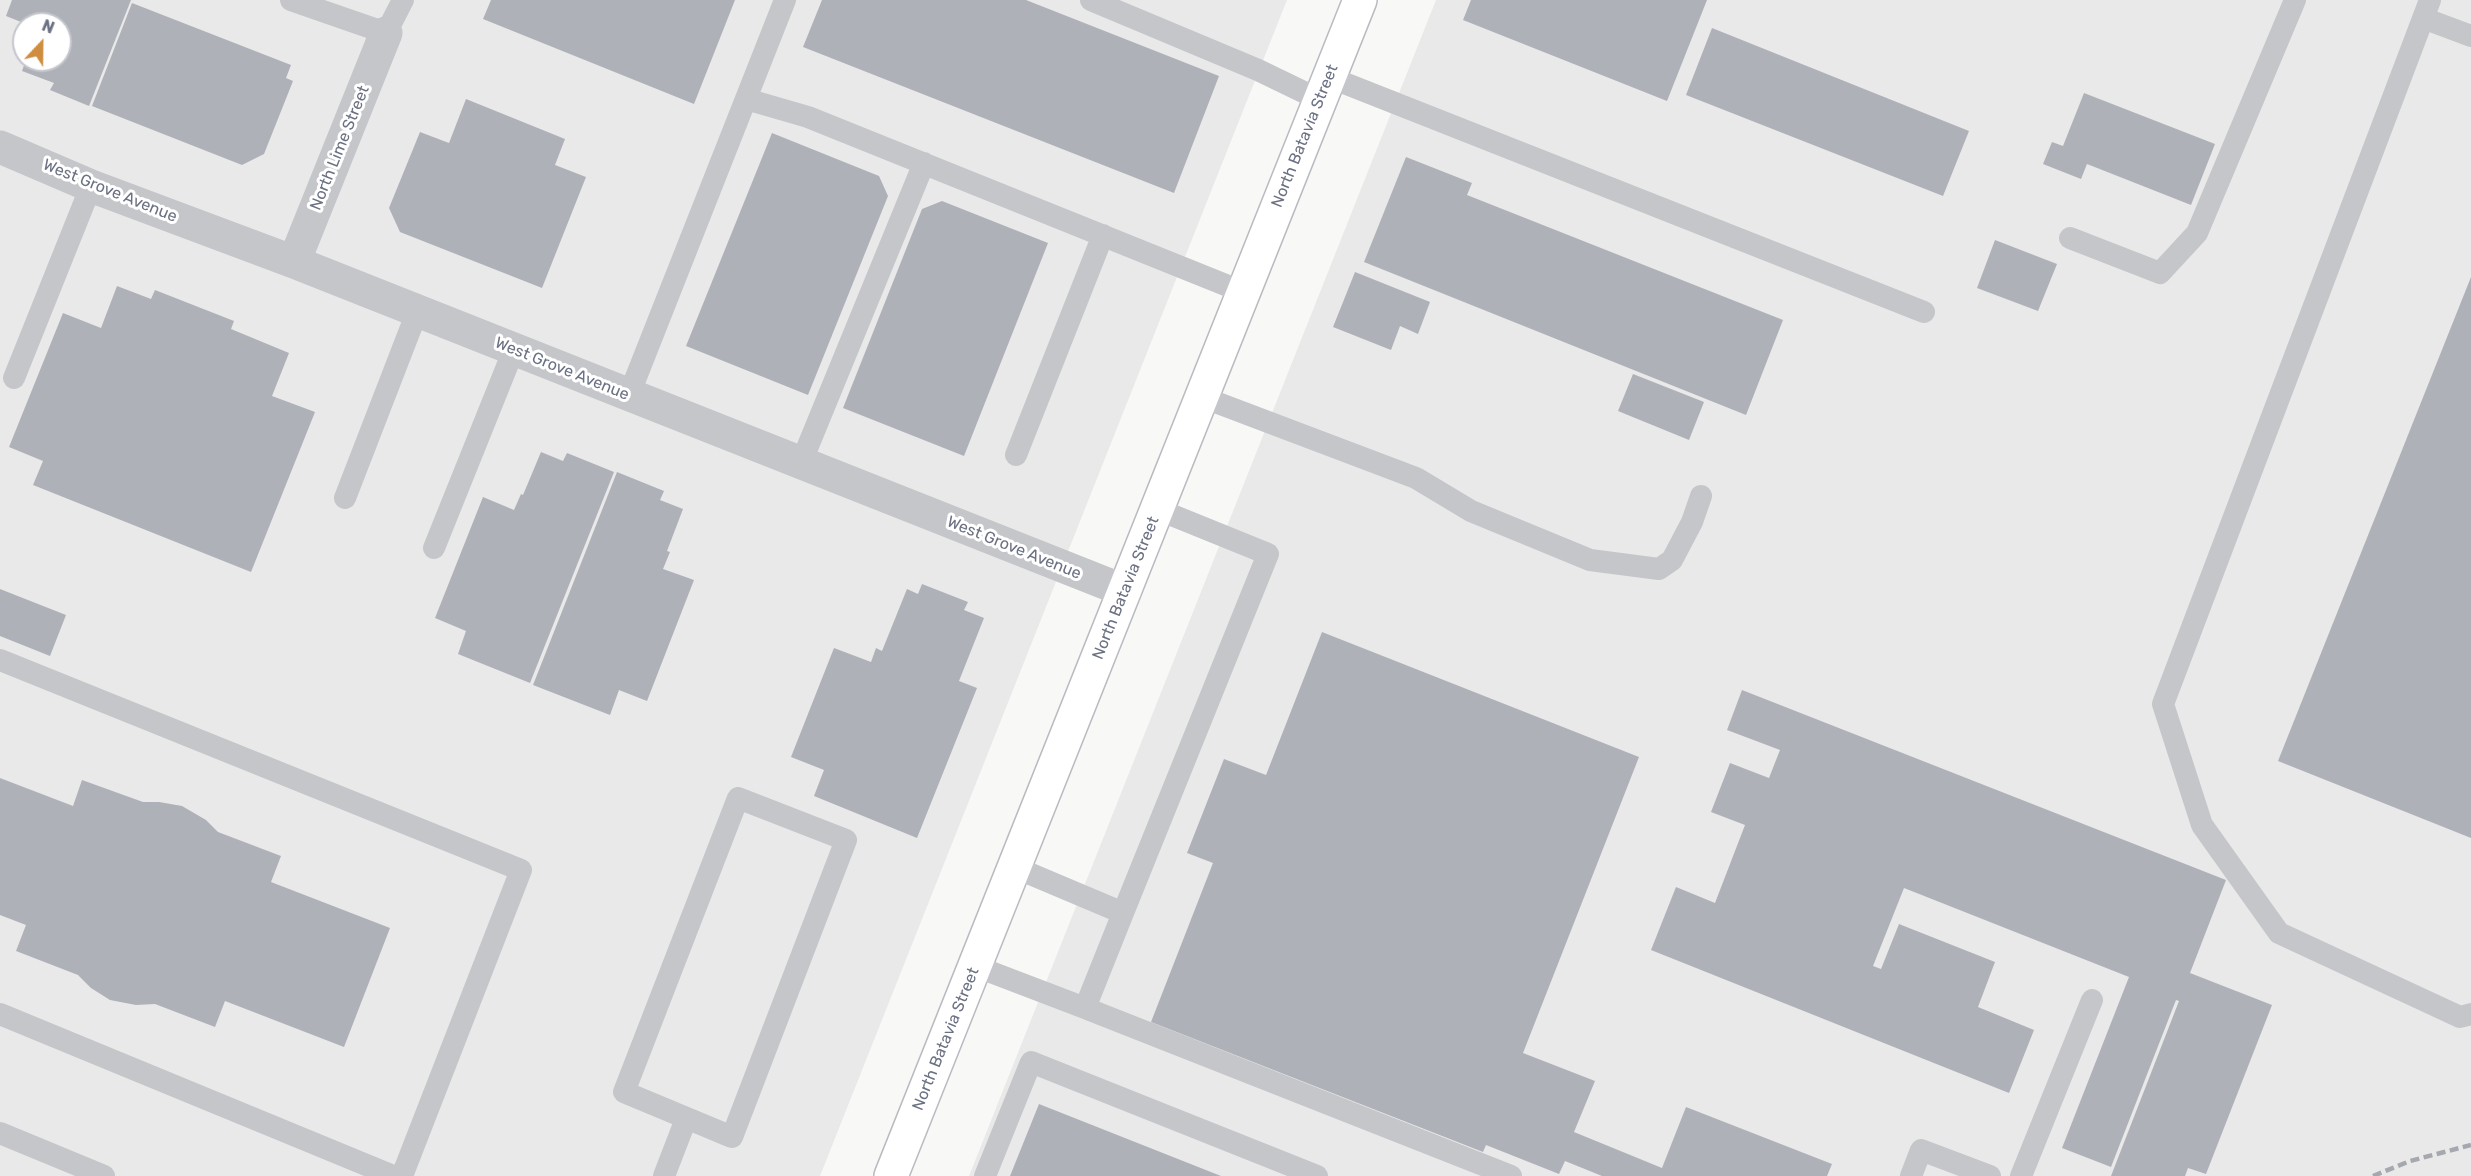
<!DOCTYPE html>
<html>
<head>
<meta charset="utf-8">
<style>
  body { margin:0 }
  #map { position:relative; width:2471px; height:1176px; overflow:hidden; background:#f8f8f6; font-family:Rubik,sans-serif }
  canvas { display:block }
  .north { position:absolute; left:12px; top:12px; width:60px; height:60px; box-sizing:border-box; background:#fff; border:2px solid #c4c6cd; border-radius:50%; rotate:22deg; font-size:16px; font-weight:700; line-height:24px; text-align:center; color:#6b7183 }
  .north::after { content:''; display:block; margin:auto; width:21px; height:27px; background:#cf8d40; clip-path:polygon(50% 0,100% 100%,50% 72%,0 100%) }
</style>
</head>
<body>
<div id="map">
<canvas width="2471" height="1176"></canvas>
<div class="north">N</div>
</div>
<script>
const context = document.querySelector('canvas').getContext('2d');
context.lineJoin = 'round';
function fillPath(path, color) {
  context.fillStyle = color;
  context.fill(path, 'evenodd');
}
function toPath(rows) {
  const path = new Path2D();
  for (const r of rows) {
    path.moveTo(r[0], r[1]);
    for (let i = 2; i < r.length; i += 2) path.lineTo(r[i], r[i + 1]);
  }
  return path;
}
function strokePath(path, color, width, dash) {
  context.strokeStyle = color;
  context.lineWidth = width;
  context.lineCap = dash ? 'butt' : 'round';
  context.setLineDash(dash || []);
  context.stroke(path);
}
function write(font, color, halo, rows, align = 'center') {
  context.font = font + ' Rubik,sans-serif';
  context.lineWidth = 6;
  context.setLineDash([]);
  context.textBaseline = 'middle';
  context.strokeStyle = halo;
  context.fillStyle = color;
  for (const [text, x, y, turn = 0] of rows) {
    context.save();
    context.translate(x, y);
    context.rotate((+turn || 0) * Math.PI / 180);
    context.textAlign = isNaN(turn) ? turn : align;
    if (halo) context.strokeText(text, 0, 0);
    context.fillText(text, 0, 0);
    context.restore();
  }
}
const built = toPath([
  [0,0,1287,0,820,1176,0,1176],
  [24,24,60,24,60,60,24,60],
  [1436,0,2471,0,2471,1176,969,1176]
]);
const building = toPath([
  [12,0,131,0,89,106,50,90,54,83,22,71,26,60,60,60,60,24,26,24,6,16],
  [491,0,735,0,694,104,483,19],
  [822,0,1026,0,1219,76,1174,193,803,47],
  [1471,0,1707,0,1667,101,1463,20],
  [132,3,291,65,286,78,293,81,264,154,242,165,92,106],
  [1712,28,1969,131,1943,196,1686,95],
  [2084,93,2215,144,2191,205,2087,164,2081,179,2043,164,2052,142,2063,146],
  [466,99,565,139,555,165,586,177,542,288,400,232,389,208,420,132,449,143],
  [772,133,879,176,888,196,808,395,686,346],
  [1406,157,1472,183,1467,195,1783,320,1746,415,1364,262],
  [942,201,1048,243,964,456,843,408,922,209],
  [1995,240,2057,264,2038,311,1977,288],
  [1355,272,1430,302,1418,334,1400,326,1391,350,1333,327],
  [2471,277,2471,838,2278,761],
  [117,286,151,299,155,290,234,321,231,329,289,353,272,396,315,412,251,572,33,485,43,461,9,447,63,313,101,328],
  [1633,374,1704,402,1689,440,1618,411],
  [541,452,563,461,567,453,614,472,530,683,458,654,466,631,435,618,483,497,514,510,521,494,523,495],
  [617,472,664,491,660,500,683,509,667,551,670,552,663,569,694,580,647,701,619,690,610,715,533,685],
  [922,584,968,602,964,610,984,618,959,681,977,688,917,838,814,796,824,770,791,757,834,648,871,662,876,648,882,651,907,589,918,594],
  [0,589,66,615,50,656,0,636],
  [1322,632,1639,757,1523,1053,1595,1081,1574,1132,1662,1168,1686,1107,1832,1164,1827,1176,1602,1176,1565,1161,1559,1174,1486,1145,1483,1152,1151,1022,1213,863,1187,853,1224,759,1266,775],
  [1742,690,2226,880,2190,973,2272,1005,2206,1174,2188,1168,2185,1176,2111,1176,2179,1001,2176,1000,2111,1167,2062,1148,2129,977,1904,888,1873,966,1881,969,1899,924,1995,962,1978,1007,2034,1030,2009,1093,1651,950,1676,887,1715,903,1745,825,1711,812,1730,763,1769,778,1780,750,1727,730],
  [0,778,73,806,82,780,143,802,159,802,182,806,206,820,218,832,281,856,271,882,390,928,344,1047,225,1001,215,1027,155,1004,136,1005,110,1000,91,988,78,975,16,951,26,925,0,915],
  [1039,1104,1221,1176,1010,1176]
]);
const service = toPath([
  [291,0,386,33,403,0],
  [1091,0,1258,70,1320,100],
  [2430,0,2163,704,2202,825,2279,933,2460,1017,2471,1014],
  [2423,18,2471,36],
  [1329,77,1924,312],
  [746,99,808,117,1243,292],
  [2070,238,2160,273,2197,233,2295,0],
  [14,378,91,186],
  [629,395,785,0],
  [1202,397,1416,478,1471,511,1590,560,1659,569,1672,560,1692,522,1701,496],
  [1016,455,1103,235],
  [801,463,924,163],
  [345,498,417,312],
  [434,548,514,349],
  [0,660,521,870,402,1176],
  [738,798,846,840,732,1137,624,1092,738,798],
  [1014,867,1123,913,1268,554,1157,509],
  [975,966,1085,1008,1123,913],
  [1085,1008,1511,1176],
  [0,1014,393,1176],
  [0,1133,104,1176],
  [664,1176,686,1119],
  [985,1176,1031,1062,1317,1176],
  [1911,1176,1921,1150,1990,1176],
  [2021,1176,2092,1000]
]);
const minor = toPath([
  [0,147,91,186,294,262,1125,591],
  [294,262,386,33]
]);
const secondary = toPath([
  [891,1176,1360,0]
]);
const rail = toPath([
  [2373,1176,2410,1161,2471,1145]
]);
const streetNames = [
  ["North Batavia Street",1305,136,-68],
  ["North Lime Street",340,148,-68],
  ["West Grove Avenue",110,191,22],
  ["West Grove Avenue",562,369,22],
  ["West Grove Avenue",1014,548,22],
  ["North Batavia Street",1126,588,-68],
  ["North Batavia Street",946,1039,-68]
];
fillPath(built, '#e9e9e9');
fillPath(building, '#afb1b9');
strokePath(secondary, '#b9bbc1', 36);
strokePath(service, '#c5c6ca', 22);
strokePath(minor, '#c5c6ca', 33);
strokePath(secondary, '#fff', 33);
strokePath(rail, '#a6a8af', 4.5, [9, 4.5]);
write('16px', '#6b7183', '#fff', streetNames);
</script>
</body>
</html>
